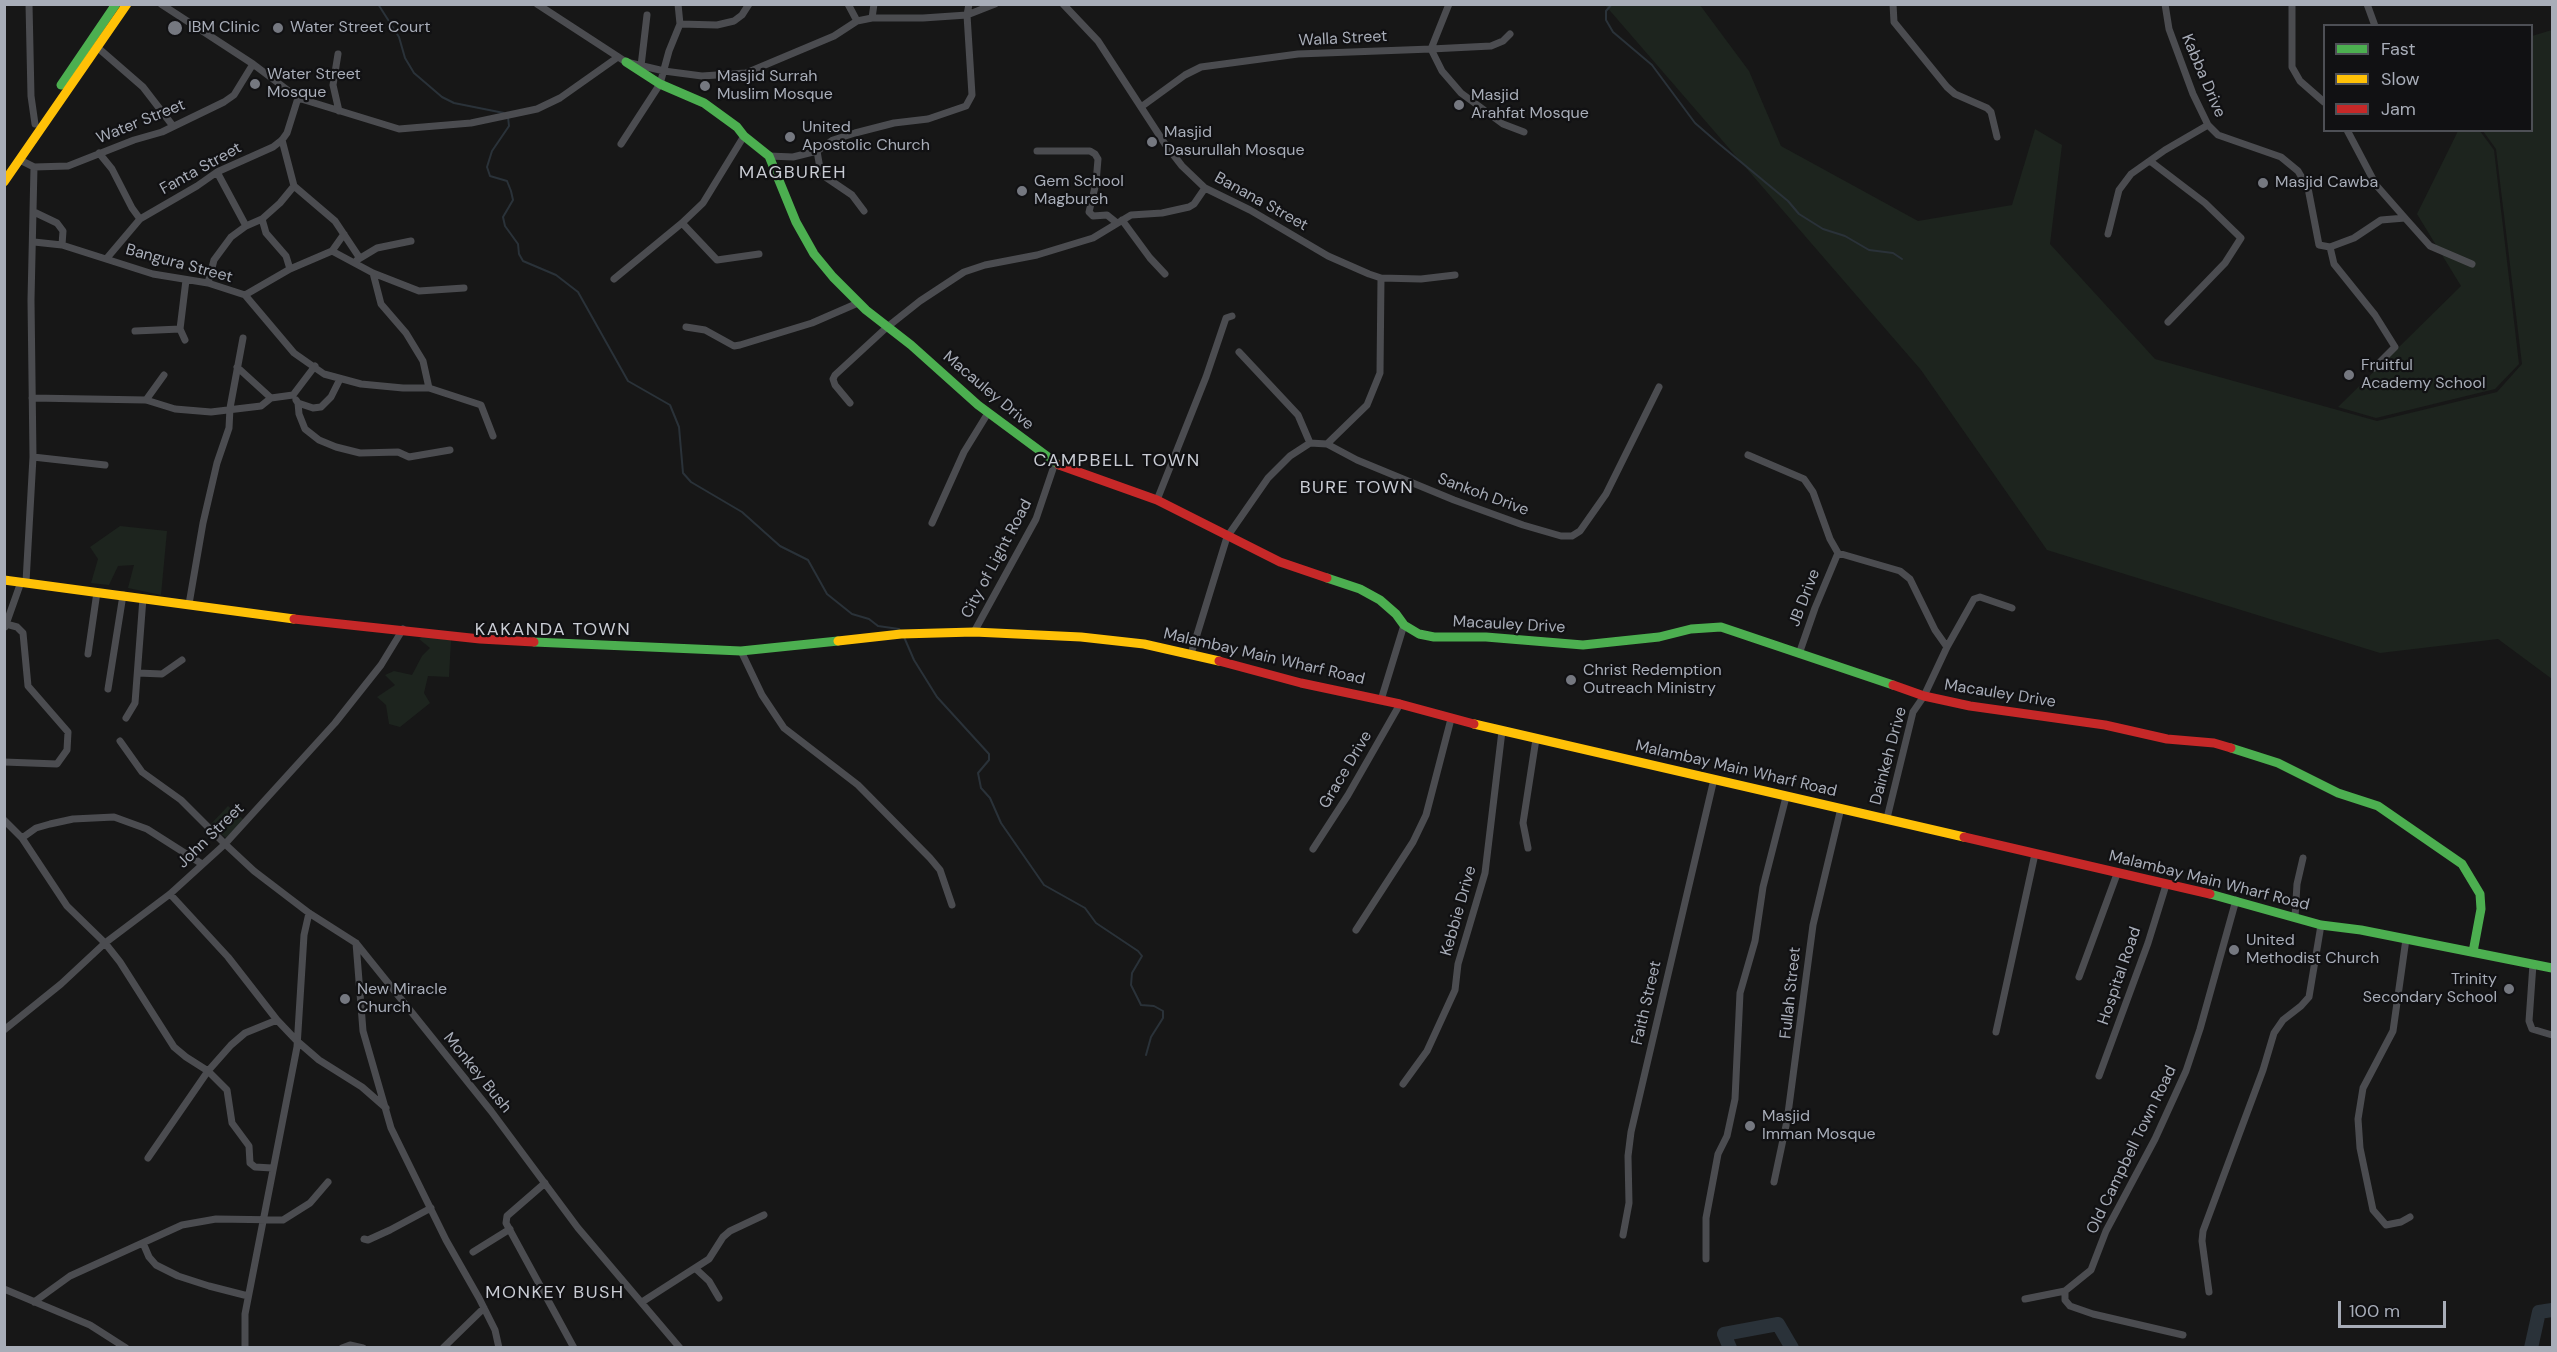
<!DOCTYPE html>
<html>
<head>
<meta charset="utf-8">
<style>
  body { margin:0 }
  #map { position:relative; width:2557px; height:1352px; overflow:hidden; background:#171717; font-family:"DM Sans",sans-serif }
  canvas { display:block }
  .frame { position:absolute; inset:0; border:6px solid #a8adb8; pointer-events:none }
  .legend { position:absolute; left:2323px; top:24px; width:210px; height:108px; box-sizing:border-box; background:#111113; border:2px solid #4d4f55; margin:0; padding:8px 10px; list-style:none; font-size:18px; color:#a8adb8 }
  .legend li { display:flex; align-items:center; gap:12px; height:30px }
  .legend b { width:30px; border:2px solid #4d4f55 }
  .scale { position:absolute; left:2338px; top:1301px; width:108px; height:27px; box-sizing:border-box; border:3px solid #a8adb8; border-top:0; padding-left:8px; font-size:18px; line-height:21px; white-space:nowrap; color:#a8adb8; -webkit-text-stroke:4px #111113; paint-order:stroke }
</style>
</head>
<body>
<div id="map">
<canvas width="2557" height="1352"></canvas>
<div class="frame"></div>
<ul class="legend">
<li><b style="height:8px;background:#4caf50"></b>Fast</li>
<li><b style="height:8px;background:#ffc107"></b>Slow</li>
<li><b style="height:8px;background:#c62828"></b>Jam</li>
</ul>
<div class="scale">100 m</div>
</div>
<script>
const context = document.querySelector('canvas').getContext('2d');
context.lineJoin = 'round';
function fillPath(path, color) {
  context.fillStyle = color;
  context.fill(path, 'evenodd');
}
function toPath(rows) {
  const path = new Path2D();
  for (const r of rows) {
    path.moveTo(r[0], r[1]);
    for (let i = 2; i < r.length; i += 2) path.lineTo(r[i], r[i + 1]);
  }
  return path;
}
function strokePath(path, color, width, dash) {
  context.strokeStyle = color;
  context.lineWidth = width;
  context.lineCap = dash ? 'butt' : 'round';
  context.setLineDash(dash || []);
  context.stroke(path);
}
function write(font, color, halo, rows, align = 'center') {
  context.font = font + ' "DM Sans",sans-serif';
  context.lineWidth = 4.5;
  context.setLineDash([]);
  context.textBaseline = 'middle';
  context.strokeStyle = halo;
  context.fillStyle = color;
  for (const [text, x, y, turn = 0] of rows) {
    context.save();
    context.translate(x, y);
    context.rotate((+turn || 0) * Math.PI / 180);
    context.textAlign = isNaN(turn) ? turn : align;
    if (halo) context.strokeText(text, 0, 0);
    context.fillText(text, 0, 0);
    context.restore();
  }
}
const green = toPath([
  [1605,5,1700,5,1749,71,1781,146,1918,221,2012,205,2035,129,2062,145,2050,244,2155,359,2377,421,2497,392,2522,364,2496,149,2483,131,2532,130,2532,36,2552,30,2552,679,2498,639,2380,653,2047,550,1921,370],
  [2458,131,2480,131,2494,150,2519,364,2495,389,2376,418,2338,407,2461,286,2417,214],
  [120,526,167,531,161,595,128,588,134,565,118,566,109,585,91,583,98,559,90,547],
  [423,636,451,640,449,677,428,676,424,693,430,703,400,727,389,724,386,705,377,697,395,685,385,675,394,671,412,675,422,656,430,648,419,639],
  [228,806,244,820,226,838,210,825]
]);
const stream = toPath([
  [378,4,399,37,405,58,414,73,442,97,454,103,504,113],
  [1612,4,1606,11,1606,20,1613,32,1652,65,1695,123,1718,143,1788,201,1799,214,1823,229,1845,236,1869,250,1893,253,1902,259],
  [508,117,509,126,492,151,487,167,490,176,507,181,511,191,513,200,503,217,505,226,518,244,519,254,523,261,556,275,578,292,628,381,670,405,679,427,683,473,691,482,742,512,780,546,808,560,827,594,852,614,869,619,878,626,899,629,901,632],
  [904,637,914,660,937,697,989,754,989,760,978,773,981,788,990,798,1001,823,1044,885,1085,908,1096,923,1138,951,1142,956,1132,973,1131,985,1141,1005,1154,1006,1163,1011,1163,1018,1151,1037,1146,1055]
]);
const river = toPath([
  [1730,1348,1724,1334,1778,1324,1792,1348],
  [2531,1348,2539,1312,2552,1310]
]);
const street = toPath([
  [29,4,31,96,35,124],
  [161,4,253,64,298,98,399,129,471,123,537,109,560,98,618,57],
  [537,4,626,62,664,71,702,76,746,73,834,36,857,21,872,18,923,18,967,15,972,95,966,106,928,119,894,123,855,133,833,140,817,151,793,157,769,156],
  [848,4,857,21],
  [969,4,967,15,995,4],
  [1063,4,1098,41,1165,144,1182,166,1205,188,1250,210,1328,256,1369,274,1381,278,1421,279,1455,275],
  [1449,4,1431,49,1491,46,1503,41,1510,34],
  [1893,4,1894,22,1947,87,1955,94,1987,108,1991,112,1997,137],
  [2165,4,2169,29,2193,94,2208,125,2218,135,2281,157,2298,171,2308,188,2319,245,2330,247,2354,238,2381,220,2405,218,2430,246,2472,264],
  [2292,4,2292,67,2300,81,2324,102],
  [2367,4,2375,26],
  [872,18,874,4],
  [680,24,717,25,734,21,742,15,749,4],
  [97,47,143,87,173,126],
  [338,54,333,85,339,111],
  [641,66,647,15],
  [1141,107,1185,75,1201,67,1298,54,1431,49,1442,71,1461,93,1503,124,1524,132],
  [2347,130,2376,185,2405,218],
  [282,140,294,186,335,221,359,257],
  [621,144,660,84,669,51,680,24,678,4],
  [817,151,821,174,852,195,864,211],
  [1037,151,1090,151,1095,154,1098,159,1096,183,1089,212,1093,216,1107,215,1117,223],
  [99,153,112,169,132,208,140,219],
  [20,160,34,167,68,166,134,140,162,132,224,102,234,95,253,64],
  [2150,161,2205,203,2241,238,2225,263,2168,322],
  [217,172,246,226],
  [34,212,57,223,63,231,62,245],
  [262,219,266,233,286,256,290,269],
  [1122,220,1150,258,1165,274],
  [682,223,717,260,759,254],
  [2108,234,2119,190,2131,174,2165,150,2208,125],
  [34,242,62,245,153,274,208,283,245,295,294,353,324,374,361,384,403,388,429,388],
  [2330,247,2334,264,2375,315,2395,347,2374,368],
  [332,251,344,234],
  [107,258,140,219,197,186,217,172,273,147,282,140,287,133,298,98],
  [357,260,377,248,411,241],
  [373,273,381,304,406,333,423,361,429,388,481,405,493,436],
  [614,279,682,223,703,203,744,136],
  [208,283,214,260,231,237,246,226,262,219,280,203,294,186],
  [245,295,290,269,332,251,373,273,419,291,464,288],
  [686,327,705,330,734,346,740,345,812,323,858,303],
  [180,329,186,280],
  [135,331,180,329,185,340],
  [1239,352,1298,415,1310,443],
  [237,367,271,398],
  [32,398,146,400,175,409,211,412,261,406,271,398,293,395,315,366],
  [146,400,164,375],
  [296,400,298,403,313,408,321,407,331,397,340,379],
  [298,403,299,414,305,429,319,440,336,447,360,453,398,452,409,457,450,450],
  [850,403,835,385,833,379,835,375,886,328,920,301,964,272,985,265,1037,255,1093,238,1131,215,1162,213,1189,207,1194,204,1205,188],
  [1327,444,1367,405,1380,373,1381,278],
  [1748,455,1804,479,1813,492,1830,539,1838,553,1900,571,1910,579,1935,630,1947,647,1924,696,1913,712,1887,818],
  [33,457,105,465],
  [1157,500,1206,377,1226,318,1232,316],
  [932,523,964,452,988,413],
  [26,582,33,457,31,300,34,167],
  [189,604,203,523,217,463,229,428,230,408,243,338],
  [5,627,21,582],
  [974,632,1036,519,1055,463],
  [1947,647,1974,599,1980,597,2012,608],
  [741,651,762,695,784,728,858,785,930,858,940,870,952,905],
  [88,654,97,592],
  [1191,654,1227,537,1268,478,1290,456,1310,443,1327,444,1357,460,1454,500,1523,525,1561,536,1572,536,1580,531,1606,494,1659,387],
  [1799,654,1815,608,1838,553],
  [138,673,162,674,182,660],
  [108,689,123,595],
  [1381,700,1404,625],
  [126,718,135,703,143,598],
  [120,741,142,772,181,800,225,844,254,871,309,913,356,943,491,1111,578,1228,680,1348],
  [4,762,57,764,67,750,68,732,28,686,23,633,17,627,6,624],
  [4,820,22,838,67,906,105,943,120,962,174,1047,186,1057,208,1071,227,1090,232,1123,249,1146,250,1163,255,1167,272,1168],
  [22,838,36,828,50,824,73,819,114,817,147,829,202,864],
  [1528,848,1523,823,1536,739],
  [1313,849,1348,795,1400,704],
  [170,894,228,957,277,1020,297,1041,319,1060,362,1087,386,1108],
  [2295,917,2297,884,2303,858],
  [1356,930,1413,842,1426,815,1451,719],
  [2406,939,2393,1031,2363,1088,2358,1119,2360,1148,2373,1210,2386,1225,2401,1222,2410,1217],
  [356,943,363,1031,391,1128,446,1240,479,1298,495,1330,499,1348],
  [2533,964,2529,1021,2532,1029,2552,1035],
  [2079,977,2117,874],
  [4,1030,61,984,105,943,170,894,225,844,335,723,381,665,403,629],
  [1996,1032,2035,854],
  [2099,1076,2148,943,2166,885],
  [1403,1084,1427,1051,1455,990,1458,964,1485,873,1502,731],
  [148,1158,208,1071,231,1045,245,1033,277,1020],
  [1774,1182,1787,1121,1813,925,1841,808],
  [545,1183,507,1216,506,1223,574,1348],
  [1623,1235,1629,1203,1628,1156,1631,1132,1714,779],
  [364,1239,368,1240,390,1230,431,1208],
  [143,1243,149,1257,156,1265,178,1276,209,1286,248,1296],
  [473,1252,510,1229],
  [1706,1259,1706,1218,1718,1154,1727,1136,1735,1099,1740,993,1755,941,1763,887,1786,797],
  [696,1269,709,1281,719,1298],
  [4,1289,90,1325,126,1348],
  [2065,1291,2065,1300,2070,1306,2093,1314,2183,1335],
  [2209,1292,2202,1241,2203,1231,2263,1070,2274,1033,2283,1020,2301,1006,2309,997,2321,925],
  [2025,1299,2065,1291,2091,1270,2106,1231,2155,1139,2186,1071,2200,1029,2236,900],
  [34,1302,70,1276,182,1225,216,1219,283,1220,310,1203,328,1182],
  [642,1302,709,1259,723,1237,730,1231,764,1215],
  [245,1348,245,1314,297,1047,304,935,309,913],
  [342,1348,350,1345,363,1348],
  [443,1348,484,1308]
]);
const fast = toPath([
  [626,62,660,84,704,103,737,127,744,136,769,156,796,222,814,254,833,277,866,310,911,345,978,405,1059,465],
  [61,85,116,4],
  [1327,578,1360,589,1380,600,1396,614,1404,625,1419,634,1434,637,1486,637,1583,645,1659,637,1691,629,1721,627,1893,685],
  [534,642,741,651,838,641],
  [2231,748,2278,763,2338,793,2378,806,2462,864,2480,894,2481,909,2473,952],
  [2210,894,2321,925,2361,930,2552,968]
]);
const slow = toPath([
  [4,182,127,4],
  [4,580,294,619],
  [838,641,901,634,974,632,1081,637,1144,644,1219,661],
  [1474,724,1964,837]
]);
const jam = toPath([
  [1059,465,1157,500,1280,562,1327,578],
  [294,619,480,639,534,642],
  [1219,661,1301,683,1400,704,1474,724],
  [1893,685,1924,696,1970,706,2105,725,2167,739,2214,743,2231,748],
  [1964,837,2210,894]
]);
const markers = [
  [175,28,8,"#757880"],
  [278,28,6,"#757880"],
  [255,84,6,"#757880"],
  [705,86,6,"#757880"],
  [1459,105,6,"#757880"],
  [790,137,6,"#757880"],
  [1152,142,6,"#757880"],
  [2263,183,6,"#757880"],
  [1022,191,6,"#757880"],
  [2349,375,6,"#757880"],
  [1571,680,6,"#757880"],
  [2234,950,6,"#757880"],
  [2509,989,6,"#757880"],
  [345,999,6,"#757880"],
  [1750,1126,6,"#757880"]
];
const poiNames = [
  ["IBM Clinic",188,28],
  ["Water Street Court",290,28],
  ["Water Street",267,75],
  ["Mosque",267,93],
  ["Masjid Surrah",717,77],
  ["Muslim Mosque",717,95],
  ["Masjid",1471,96],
  ["Arahfat Mosque",1471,114],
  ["United",802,128],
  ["Apostolic Church",802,146],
  ["Masjid",1164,133],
  ["Dasurullah Mosque",1164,151],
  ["Gem School",1034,182],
  ["Magbureh",1034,200],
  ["Masjid Cawba",2275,183],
  ["Fruitful",2361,366],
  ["Academy School",2361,384],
  ["Christ Redemption",1583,671],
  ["Outreach Ministry",1583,689],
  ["United",2246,941],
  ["Methodist Church",2246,959],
  ["Trinity",2497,980,"right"],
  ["Secondary School",2497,998,"right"],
  ["New Miracle",357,990],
  ["Church",357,1008],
  ["Masjid",1762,1117],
  ["Imman Mosque",1762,1135]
];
const streetNames = [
  ["Walla Street",1343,39,-3],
  ["Kabba Drive",2203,76,67],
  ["Water Street",141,122,-22],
  ["Fanta Street",201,169,-29],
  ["Banana Street",1261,202,29],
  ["Bangura Street",179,264,15],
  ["Macauley Drive",988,391,40],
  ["Sankoh Drive",1483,495,20],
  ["City of Light Road",997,559,-62],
  ["JB Drive",1805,598,-69],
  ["Macauley Drive",1509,625,3],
  ["Malambay Main Wharf Road",1264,657,13],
  ["Macauley Drive",2000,694,9],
  ["Dainkeh Drive",1889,756,-75],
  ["Malambay Main Wharf Road",1736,769,13],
  ["Grace Drive",1346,770,-59],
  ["John Street",211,836,-44],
  ["Malambay Main Wharf Road",2209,881,14],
  ["Kebbie Drive",1459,911,-74],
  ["Hospital Road",2120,976,-71],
  ["Fullah Street",1791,993,-84],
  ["Faith Street",1647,1003,-77],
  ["Monkey Bush",477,1073,51],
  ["Old Campbell Town Road",2132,1150,-64]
];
const neighbourhoodNames = [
  ["MAGBUREH",793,173],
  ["CAMPBELL TOWN",1117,461],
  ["BURE TOWN",1357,488],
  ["KAKANDA TOWN",553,630],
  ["MONKEY BUSH",555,1293]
];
fillPath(green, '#1d241e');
strokePath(stream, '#2a3239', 2);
strokePath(river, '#2a3239', 14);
strokePath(street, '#4b4c50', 7);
strokePath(fast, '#4caf50', 9);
strokePath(slow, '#ffc107', 9);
strokePath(jam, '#c62828', 9);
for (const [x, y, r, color] of markers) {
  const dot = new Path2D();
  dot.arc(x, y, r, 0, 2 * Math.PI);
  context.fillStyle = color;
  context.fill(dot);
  strokePath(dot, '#111113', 2);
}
write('16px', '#a8adb8', '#111113', poiNames, 'left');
write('16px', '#a8adb8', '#111113', streetNames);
context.letterSpacing = '1.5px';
write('18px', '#c9ccd4', '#111113', neighbourhoodNames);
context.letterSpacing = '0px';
</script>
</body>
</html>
